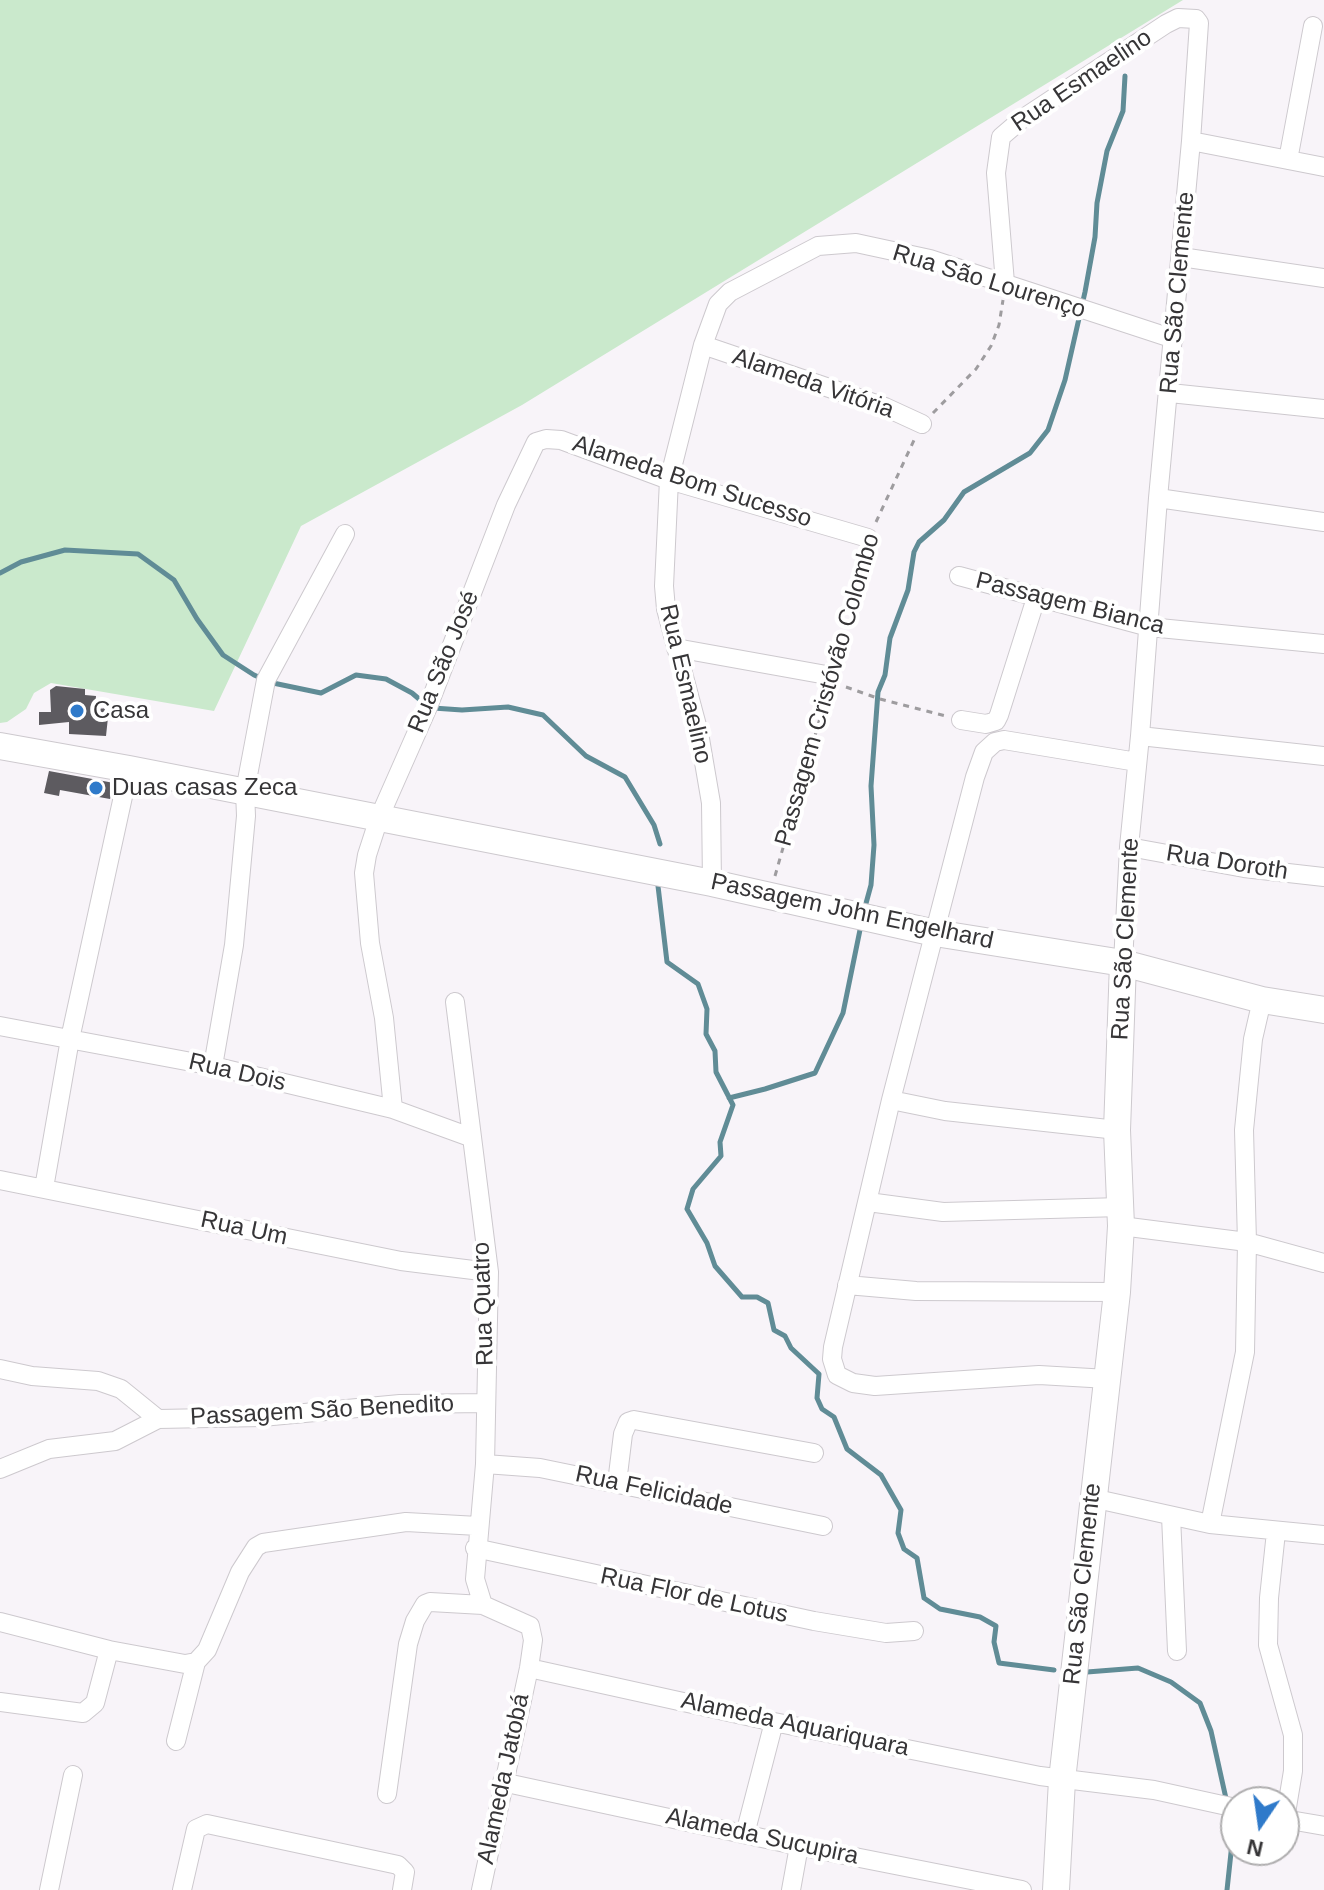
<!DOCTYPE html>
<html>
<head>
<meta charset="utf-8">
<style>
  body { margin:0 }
  #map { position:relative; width:1324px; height:1890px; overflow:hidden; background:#f8f4f9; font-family:Arial,sans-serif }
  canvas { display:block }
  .north { position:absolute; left:1220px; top:1786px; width:80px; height:80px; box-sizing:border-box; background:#fff; border:2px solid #afaeaf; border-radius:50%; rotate:193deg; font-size:22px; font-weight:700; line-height:32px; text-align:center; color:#363537 }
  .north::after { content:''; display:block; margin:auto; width:28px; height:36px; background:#2f7aca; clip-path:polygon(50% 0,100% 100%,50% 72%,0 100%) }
</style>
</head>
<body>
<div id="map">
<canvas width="1324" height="1890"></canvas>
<div class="north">N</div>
</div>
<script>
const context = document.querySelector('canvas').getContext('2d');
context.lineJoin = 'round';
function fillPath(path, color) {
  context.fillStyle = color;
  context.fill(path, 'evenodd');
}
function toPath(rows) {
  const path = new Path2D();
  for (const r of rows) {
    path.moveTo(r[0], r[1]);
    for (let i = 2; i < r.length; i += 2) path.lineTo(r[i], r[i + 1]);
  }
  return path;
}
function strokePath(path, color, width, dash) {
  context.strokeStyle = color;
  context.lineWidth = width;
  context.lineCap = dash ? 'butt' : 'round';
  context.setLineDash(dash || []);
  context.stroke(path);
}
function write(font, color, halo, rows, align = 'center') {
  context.font = font + ' Arial,sans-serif';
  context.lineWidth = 8;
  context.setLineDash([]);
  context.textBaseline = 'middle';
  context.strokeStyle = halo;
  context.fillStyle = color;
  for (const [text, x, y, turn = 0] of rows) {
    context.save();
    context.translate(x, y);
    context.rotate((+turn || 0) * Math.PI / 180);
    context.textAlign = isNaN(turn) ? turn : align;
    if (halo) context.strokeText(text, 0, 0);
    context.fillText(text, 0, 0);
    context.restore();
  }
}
const green = toPath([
  [0,0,1183,0,522,405,301,526,214,711,51,683,34,693,26,709,7,722,0,723]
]);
const stream = toPath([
  [0,573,21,562,65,550,138,554,174,580,197,619,223,655,254,675,273,683,321,693,356,675,386,679,412,693,425,704],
  [433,708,462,710,508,707,543,715,586,756,625,777,654,825,660,844],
  [658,886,667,962,698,984,707,1009,706,1034,715,1051,716,1072,733,1105,720,1142,721,1156,693,1189,687,1209,707,1243,715,1266,742,1297,757,1297,768,1303,774,1330,785,1336,791,1348,819,1374,817,1398,822,1409,834,1417,847,1449,881,1475,901,1510,898,1533,904,1549,917,1558,924,1598,940,1609,980,1617,996,1626,994,1642,999,1663,1054,1670],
  [865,907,871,885,874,845,871,786,878,692,885,675,890,638,908,590,914,552,919,542,944,520,964,492,1030,453,1048,430,1065,380,1085,292,1095,237,1097,203,1107,151,1123,111,1125,76],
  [729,1098,765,1089,815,1073,843,1013,861,925],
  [1087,1672,1138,1668,1171,1682,1200,1703,1211,1731,1227,1803],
  [1227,1890,1233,1834,1229,1813]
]);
const building = toPath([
  [56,686,85,689,85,695,96,696,95,709,109,708,106,736,69,734,69,722,39,725,39,712,51,712,50,690],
  [49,771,114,783,110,799,60,790,59,796,44,793]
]);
const path = toPath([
  [933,413,976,369,991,346,999,325,1003,300],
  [876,522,915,438],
  [836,660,864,555],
  [846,687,880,699,946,716],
  [775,876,828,690]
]);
const minor = toPath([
  [1191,141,1324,167],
  [1288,160,1313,26],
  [1181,257,1324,278],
  [1005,283,996,173,1001,137,1022,119,1166,24,1178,18,1196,19,1199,23,1191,141,1158,498,1140,736,1129,847,1123,963],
  [703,345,885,407,922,424],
  [1170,393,1324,409],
  [1158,498,1324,522],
  [959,576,1149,627,1324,644],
  [676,648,832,676],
  [961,720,986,724,996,721,999,715,1036,598],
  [1140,736,1324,756],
  [1129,847,1244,868,1324,877],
  [712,883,711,803,699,733,666,609,664,586,669,480,703,345,718,304,730,292,818,246,856,243,930,259,1174,339],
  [455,1002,489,1272,485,1464,475,1579,483,1605],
  [0,1026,213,1066,393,1109,470,1137],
  [213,1066,234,945,246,816,245,791,266,680,345,534],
  [891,1100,945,1111,1117,1130],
  [393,1109,384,1018,370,943,364,873,367,855,379,818,428,707,506,505,536,442,546,439,561,440,669,480,868,538],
  [0,1180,401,1261,489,1272],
  [44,1188,70,1039,129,769],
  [868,1202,943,1212,1121,1207],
  [1121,1226,1247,1242,1324,1263],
  [847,1285,916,1291,1117,1292],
  [0,1369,32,1376,98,1381,121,1389,158,1419,262,1417,400,1404,486,1403],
  [1108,1379,1039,1375,875,1386,853,1383,837,1375,832,1359,833,1347,891,1100,975,777,984,752,995,742,1004,740,1137,762],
  [485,1464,540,1468,823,1526],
  [0,1469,49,1449,115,1441,158,1419],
  [617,1483,623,1434,628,1422,634,1420,814,1453],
  [1092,1498,1210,1524,1324,1535],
  [1171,1516,1177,1651],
  [1210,1524,1245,1352,1247,1242,1244,1130,1253,1039,1262,1000],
  [1276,1532,1269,1598,1268,1645,1293,1735,1293,1771,1285,1819],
  [475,1548,814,1621,886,1633,914,1631],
  [0,1622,109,1650,185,1664,196,1662,207,1650,240,1572,256,1547,263,1543,406,1522,478,1526],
  [529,1668,774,1722,1040,1776,1154,1790,1236,1808],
  [0,1702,83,1713,95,1703,109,1650],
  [176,1741,196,1662],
  [502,1782,799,1846,1022,1890],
  [387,1794,408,1644,415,1621,425,1604,430,1602,483,1605,530,1626,533,1640,529,1668,481,1890],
  [1284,1819,1324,1826],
  [745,1834,774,1722],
  [49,1890,73,1775],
  [182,1890,196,1829,207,1824,398,1865,405,1872,402,1890],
  [791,1890,799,1846]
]);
const secondary = toPath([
  [0,746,129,769,712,883,935,933,1123,963,1262,1000,1324,1010],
  [1056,1890,1062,1780,1117,1292,1121,1226,1117,1130,1123,963]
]);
const markers = [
  [77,711,8,"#2f7aca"],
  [96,788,8,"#2f7aca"]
];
const streetNames = [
  ["Rua Esmaelino",1082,81,-34],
  ["Rua São Lourenço",989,282,17],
  ["Rua São Clemente",1178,293,-85],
  ["Alameda Vitória",813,384,19],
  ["Alameda Bom Sucesso",692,482,18],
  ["Passagem Bianca",1070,604,14],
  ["Rua São José",444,662,-68],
  ["Rua Esmaelino",685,684,77],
  ["Passagem Cristóvão Colombo",828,690,-74],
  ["Rua Doroth",1227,863,9],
  ["Passagem John Engelhard",852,912,12],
  ["Rua São Clemente",1126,939,-87],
  ["Rua Dois",237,1073,13],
  ["Rua Um",244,1229,12],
  ["Rua Quatro",484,1304,-92],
  ["Passagem São Benedito",322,1411,-3],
  ["Rua Felicidade",654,1491,12],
  ["Rua São Clemente",1083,1584,-84],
  ["Rua Flor de Lotus",694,1596,12],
  ["Alameda Aquariquara",795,1725,12],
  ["Alameda Jatobá",504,1779,-78],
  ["Alameda Sucupira",762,1837,12]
];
const poiNames = [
  ["Casa",93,711],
  ["Duas casas Zeca",112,788]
];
fillPath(green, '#cae9cc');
strokePath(stream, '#608c96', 5);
fillPath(building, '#5d5b60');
strokePath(minor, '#cdc9ce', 20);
strokePath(secondary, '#cdc9ce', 28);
strokePath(path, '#9e9c9f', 3, [6, 6]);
strokePath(minor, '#fff', 18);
strokePath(secondary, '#fff', 26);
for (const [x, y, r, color] of markers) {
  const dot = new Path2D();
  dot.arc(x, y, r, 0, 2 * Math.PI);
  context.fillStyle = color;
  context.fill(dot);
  strokePath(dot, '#fff', 3);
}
write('24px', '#363537', '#fff', streetNames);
write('24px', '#363537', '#fff', poiNames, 'left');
</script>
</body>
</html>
